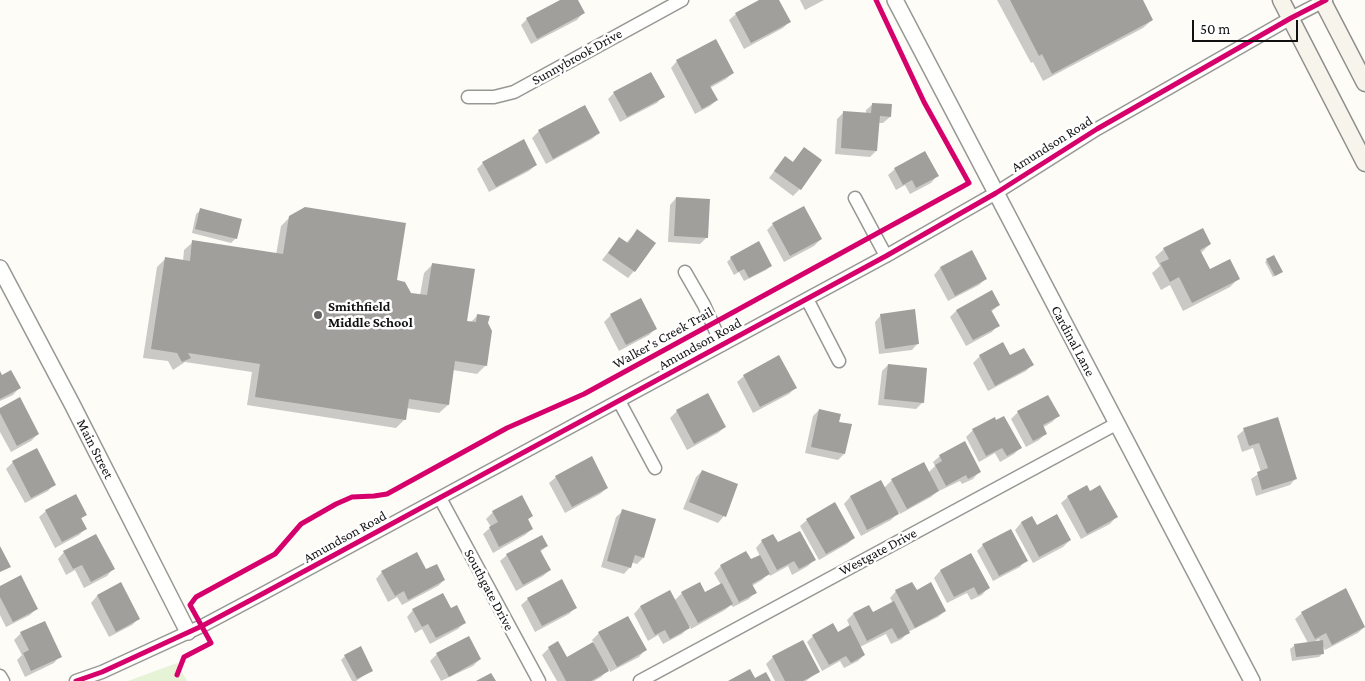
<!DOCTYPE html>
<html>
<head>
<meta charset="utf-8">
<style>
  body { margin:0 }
  #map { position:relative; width:1365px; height:681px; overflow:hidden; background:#fdfcf7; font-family:"Crimson Pro",serif }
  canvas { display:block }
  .scale { position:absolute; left:1192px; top:20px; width:106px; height:22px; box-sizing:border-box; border:2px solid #111; border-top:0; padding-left:6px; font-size:15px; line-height:18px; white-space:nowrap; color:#111; -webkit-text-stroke:4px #fff; paint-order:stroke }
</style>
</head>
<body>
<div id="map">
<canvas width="1365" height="681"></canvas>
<div class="scale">50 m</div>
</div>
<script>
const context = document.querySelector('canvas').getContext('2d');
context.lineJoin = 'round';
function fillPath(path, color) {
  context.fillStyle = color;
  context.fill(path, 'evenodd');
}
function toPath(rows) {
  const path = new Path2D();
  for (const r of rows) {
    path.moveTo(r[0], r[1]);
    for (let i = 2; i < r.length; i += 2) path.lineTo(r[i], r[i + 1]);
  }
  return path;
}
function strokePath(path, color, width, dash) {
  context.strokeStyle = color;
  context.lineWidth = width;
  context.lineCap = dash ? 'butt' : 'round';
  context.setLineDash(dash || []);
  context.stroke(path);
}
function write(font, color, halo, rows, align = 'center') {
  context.font = font + ' "Crimson Pro",serif';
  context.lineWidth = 5;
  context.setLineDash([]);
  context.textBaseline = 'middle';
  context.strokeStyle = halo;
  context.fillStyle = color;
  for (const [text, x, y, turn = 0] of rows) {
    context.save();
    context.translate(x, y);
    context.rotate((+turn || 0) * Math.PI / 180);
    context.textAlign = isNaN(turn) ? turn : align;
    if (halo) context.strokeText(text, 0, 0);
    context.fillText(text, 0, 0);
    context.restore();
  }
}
const green = toPath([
  [177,663,187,681,128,681]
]);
const shadow = toPath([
  [562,0,576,0,583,13,577,20,531,44,521,25,527,19],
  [761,0,778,0,789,22,783,28,744,49,729,20,736,14],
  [800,0,824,0,805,10],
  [997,0,1142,0,1152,20,1143,28,1043,81,1033,62,1031,63],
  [677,61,733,73,726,79,710,88,717,100,710,106,695,114,671,68],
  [614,93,663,96,657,103,620,122,608,99],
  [873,104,890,117,883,123,878,123,876,151,870,157,835,154,837,119,844,112,866,114,866,110],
  [584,107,599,133,592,139,546,164,532,138,539,131],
  [804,149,800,189,793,196,769,178,785,157,792,163],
  [483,163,536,165,529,171,489,192,477,169],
  [895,169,937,176,931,183,910,194,905,185,896,190,888,175],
  [676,198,707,237,700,244,668,242,670,205],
  [201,210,236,238,231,243,192,233,196,214],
  [290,217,396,282,410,294,420,295,424,273,433,264,466,322,470,323,478,315,486,365,477,374,453,370,448,405,439,413,406,408,404,420,396,428,247,405,252,372,185,362,173,370,168,361,143,358,157,267,166,258,183,261,184,250,193,242,276,255,281,226],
  [773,224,821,239,814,246,784,262,767,230],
  [637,231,634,271,628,278,602,260,619,238,626,243],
  [1210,244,1201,253,1209,271,1238,279,1230,287,1183,311,1170,285,1161,290,1152,273,1160,266,1155,257,1164,249],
  [971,252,986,278,979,285,948,301,934,275,940,268],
  [731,258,771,266,766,270,744,281,739,272,734,275,727,262],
  [1267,260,1280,273,1273,277,1265,262],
  [640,300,656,328,649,335,619,351,604,322,611,315],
  [999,305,991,312,998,325,992,332,966,346,950,317,956,311],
  [881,315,918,343,912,350,879,354,875,322],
  [1002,344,1009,357,1032,365,1026,371,988,391,973,363,980,356],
  [888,365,923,402,916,409,878,405,882,371],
  [0,374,19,388,13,395,0,401],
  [744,376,795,388,789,394,753,413,737,382],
  [708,395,725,427,718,433,687,450,670,418,677,411],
  [1048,396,1058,416,1052,422,1042,428,1045,434,1039,440,1026,447,1011,419,1018,412],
  [0,409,38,434,31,441,11,452,0,432],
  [819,410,838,422,844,454,838,460,805,453,813,416],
  [994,419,1020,448,1014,454,1000,462,995,453,979,462,966,437,973,430],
  [1277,419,1296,478,1290,485,1256,496,1251,479,1261,472,1253,448,1242,452,1237,436,1244,430],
  [36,450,54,484,48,491,25,503,6,469,13,462],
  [940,456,979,472,973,479,962,484,960,481,939,491,939,490,931,497,900,514,899,512,891,520,861,536,844,504,850,497,880,482,884,488,892,480,928,473,935,466,933,462],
  [702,471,724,516,718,523,683,509,696,477],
  [556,477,607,488,600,494,565,513,549,483],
  [1089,492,1116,517,1110,524,1081,539,1061,503,1068,497],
  [522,497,532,516,527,520,532,529,525,535,493,553,483,534,491,527,486,519,493,512],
  [46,511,85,515,80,520,85,529,79,535,55,548,39,517],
  [623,511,643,558,637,564,631,562,630,567,624,574,601,567,616,517],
  [1032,518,1036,527,1070,540,1063,547,1033,563,1015,530,1021,523],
  [807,520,854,538,847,544,819,560,800,526],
  [762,541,777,544,814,560,808,566,792,575,788,566,770,576,769,573,762,580,752,586,755,592,749,599,733,607,731,605,725,610,691,629,690,626,682,634,663,644,658,635,648,641,634,614,640,607,669,592,674,601,682,593,705,594,721,585,714,573,721,566,750,561,760,556,756,548],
  [983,545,1026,560,1020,567,993,581,977,551],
  [547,546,540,552,550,570,543,576,516,591,500,561,507,555],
  [64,552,113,569,107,576,84,588,75,570,66,575,58,559],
  [971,555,988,588,982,595,971,600,967,593,947,603,934,578,940,571],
  [425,571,444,580,438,586,402,605,397,597,388,602,376,579,382,572],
  [120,584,138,619,132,625,109,637,91,603,97,596],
  [0,588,37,608,30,615,6,627,0,615],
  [896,591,916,591,945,611,938,617,908,632,902,639,891,644,886,634,860,647,864,655,858,661,844,668,840,661,822,671,807,642,813,636,837,633,850,627,847,620,853,614,869,606,872,613,893,603,890,598],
  [528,599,576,607,569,614,535,632,521,605],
  [413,610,450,610,465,622,458,629,430,644,422,629,415,633,407,617],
  [1302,613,1365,626,1358,633,1325,650,1322,644,1323,653,1319,657,1292,661,1290,649,1295,645,1308,643,1295,619],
  [1319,639,1321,642,1312,643],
  [21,633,60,656,54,663,25,677,17,660,22,655,14,640],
  [599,633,645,650,639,657,610,672,609,669,601,677,594,681,557,681,542,655,549,648,558,643,566,658,594,643,592,640],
  [803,641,819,671,806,681,775,681,766,664,773,657],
  [437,654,480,659,473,666,441,681,430,661],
  [345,656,372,670,356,681,352,681,341,660]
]);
const building = toPath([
  [560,0,578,0,585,13,537,39,526,18],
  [759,0,779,0,791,22,751,43,735,13],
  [1010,0,1143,0,1153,20,1052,74,1042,54,1039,56],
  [716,39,734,73,710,86,718,100,702,109,676,60],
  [651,72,665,97,627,117,613,92],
  [872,103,892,104,891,117,880,116,877,151,841,148,843,111,871,113],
  [585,105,600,133,553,159,538,130],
  [524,139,537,165,496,187,482,162],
  [804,147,822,160,801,190,774,171,785,156,793,162],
  [925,151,939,176,916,188,912,180,903,185,894,168],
  [676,197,710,199,708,238,674,236],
  [804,206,822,239,790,256,772,223],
  [305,207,406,223,397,280,405,282,411,293,427,295,432,263,475,269,467,321,476,322,477,314,490,316,488,323,492,331,487,366,455,361,449,405,409,399,406,420,255,397,260,364,188,353,191,358,182,362,177,353,151,349,165,257,190,261,192,240,283,254,289,216],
  [200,208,242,219,237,239,195,229],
  [1203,228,1211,244,1200,250,1210,269,1230,259,1240,279,1192,303,1179,277,1170,282,1160,263,1169,259,1163,248],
  [637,229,656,243,635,272,608,253,619,237,628,243],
  [759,241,772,266,749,278,744,269,738,272,730,257],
  [972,250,987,279,955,296,940,267],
  [1274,255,1283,272,1275,276,1266,259],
  [992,290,1000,305,991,310,1000,326,973,340,956,310],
  [641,298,657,329,626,345,610,314],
  [915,309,919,344,885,349,880,314],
  [1003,342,1010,355,1024,348,1034,365,995,386,979,355],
  [779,355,797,388,760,407,743,375],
  [888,364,927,368,924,403,884,399],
  [11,370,21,388,0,399,0,371,2,375],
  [708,393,726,427,694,444,676,410],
  [1048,395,1060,416,1043,425,1047,434,1033,441,1017,411],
  [20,397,39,434,17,446,0,413,0,408],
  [819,409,841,414,839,422,852,424,845,454,811,447],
  [1004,416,1022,448,1007,456,1002,448,986,456,972,429,995,417,996,420],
  [1278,417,1297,479,1262,490,1257,472,1268,468,1259,443,1249,446,1243,428],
  [965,441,981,472,968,479,966,475,946,486,935,465,942,461,939,455],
  [37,448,56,485,31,498,12,461],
  [592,456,608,488,572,507,555,476],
  [924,462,939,491,907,509,891,479],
  [702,470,738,484,726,517,689,502],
  [881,480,899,514,867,530,850,496],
  [1087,485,1090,491,1100,485,1118,517,1087,534,1067,496],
  [76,494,87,515,81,518,87,529,62,542,45,510],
  [522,495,533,516,528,519,533,529,499,547,489,527,498,522,492,511],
  [835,502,855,538,826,554,806,519],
  [622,509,656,519,644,558,635,555,631,568,607,561],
  [1057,514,1071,540,1039,557,1021,522,1032,516,1037,525],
  [1011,529,1028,561,999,576,982,544],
  [800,531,816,560,799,569,794,561,777,570,761,540,773,534,778,542],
  [96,534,115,569,91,582,82,565,73,569,63,551],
  [542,535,548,546,540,550,551,570,523,585,506,554],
  [0,546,11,567,0,572],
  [746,551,751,559,760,555,770,574,752,584,757,593,739,602,720,565],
  [417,552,426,569,437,564,445,580,408,600,404,591,395,596,381,571],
  [971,553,990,588,978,595,974,587,954,597,940,570],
  [21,575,38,609,13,622,0,597,0,586],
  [562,579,577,608,542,626,527,598],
  [121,582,140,619,116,632,97,595],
  [700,582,705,592,722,583,733,604,698,623,681,592],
  [912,582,917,590,931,582,946,611,915,628,895,590],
  [1346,588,1365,627,1332,645,1326,633,1315,639,1301,612],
  [670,590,690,628,670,639,665,630,655,635,640,606],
  [443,593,451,608,457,605,466,623,436,638,428,624,422,627,412,609],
  [894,601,910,633,898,639,892,628,867,641,853,613,869,605,873,612],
  [628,616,647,650,617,667,598,632],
  [45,621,62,657,31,671,23,653,29,650,20,632],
  [833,623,838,632,850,625,865,655,851,663,846,656,829,665,812,635],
  [469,636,481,659,449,677,436,653],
  [803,640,820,672,803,681,785,681,772,656],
  [1323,640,1324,654,1296,657,1294,644],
  [558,641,567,657,593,642,609,671,591,681,566,681,548,647],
  [361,646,373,671,357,679,344,655],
  [750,669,755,678,766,672,771,681,728,681],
  [491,673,496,681,476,681]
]);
const minor = toPath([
  [468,97,494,97,514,92,682,0],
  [855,198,886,256],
  [685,272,704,305,722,345],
  [807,299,839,361],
  [619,401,655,468],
  [440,498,539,681],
  [0,676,3,681],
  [76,681,102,672,202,626,264,593,886,256,996,193,1097,129,1291,18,1326,0],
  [640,681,1116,424]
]);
const tertiary = toPath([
  [895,0,1252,681],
  [0,268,72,404,188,632]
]);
const secondary = toPath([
  [1281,0,1365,163],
  [1322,0,1365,83]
]);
const cycleway = toPath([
  [177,675,184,657,211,643,190,605,196,597,275,554,301,524,336,504,352,497,374,496,387,494,507,428,584,394,969,183,924,102,876,0],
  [76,681,102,672,202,626,264,593,886,256,996,193,1097,129,1291,18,1326,0]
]);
const markers = [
  [318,315,5,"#646362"]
];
const streetNames = [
  ["Sunnybrook Drive",577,57,-29],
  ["Amundson Road",1052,144,-32],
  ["Walker's Creek Trail",663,338,-29],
  ["Cardinal Lane",1073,341,62],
  ["Amundson Road",700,344,-29],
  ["Main Street",95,449,63],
  ["Amundson Road",345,537,-29],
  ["Westgate Drive",878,552,-28],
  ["Southgate Drive",489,590,62]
];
const poiNames = [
  ["Smithfield",328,307],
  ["Middle School",328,323]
];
fillPath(green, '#e7f3d7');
fillPath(shadow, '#0003');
fillPath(building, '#a19f9c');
strokePath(minor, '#979795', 15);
strokePath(tertiary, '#979795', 18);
strokePath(secondary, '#8e8d8b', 19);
strokePath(minor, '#fffffe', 12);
strokePath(tertiary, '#fffffe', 15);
strokePath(secondary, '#f6f4eb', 16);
strokePath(cycleway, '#d6006c', 5);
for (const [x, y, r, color] of markers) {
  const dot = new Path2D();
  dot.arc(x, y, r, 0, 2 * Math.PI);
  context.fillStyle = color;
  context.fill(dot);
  strokePath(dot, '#fff', 2);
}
write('14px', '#111', '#fff', streetNames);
write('bold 14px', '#111', '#fff', poiNames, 'left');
</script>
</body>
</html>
